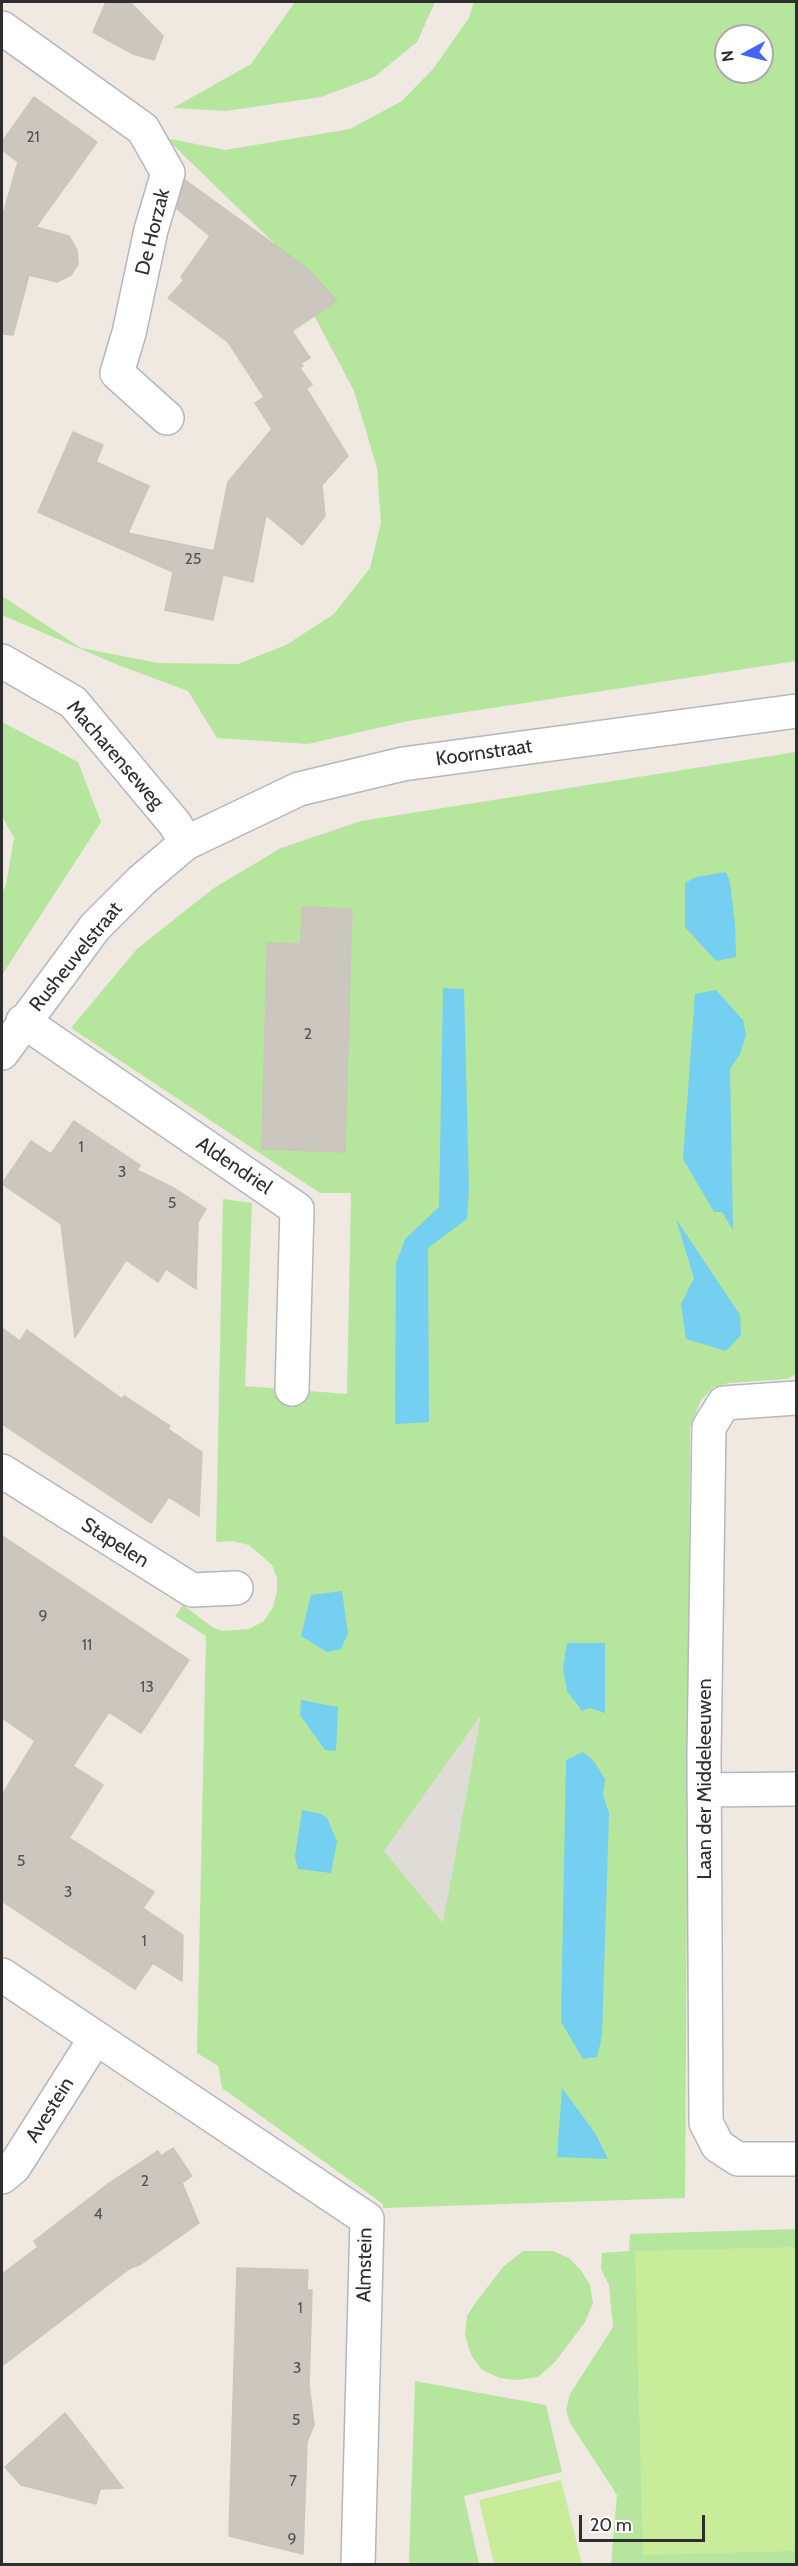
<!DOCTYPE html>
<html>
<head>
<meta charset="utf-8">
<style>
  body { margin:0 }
  #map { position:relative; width:798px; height:2566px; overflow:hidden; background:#efe9e1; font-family:Cabin,sans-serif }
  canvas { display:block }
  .frame { position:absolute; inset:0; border:3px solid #2e2e2e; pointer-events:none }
  .north { position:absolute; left:714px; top:24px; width:60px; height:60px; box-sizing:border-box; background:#fff; border:2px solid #ababab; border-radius:50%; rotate:263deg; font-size:16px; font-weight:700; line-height:24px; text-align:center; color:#2e2e2e }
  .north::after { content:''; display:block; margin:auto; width:21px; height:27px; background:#4264fb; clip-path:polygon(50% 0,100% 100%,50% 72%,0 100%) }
  .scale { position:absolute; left:579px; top:2515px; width:126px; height:27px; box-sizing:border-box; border:3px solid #2e2e2e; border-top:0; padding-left:8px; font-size:18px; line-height:21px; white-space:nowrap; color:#2e2e2e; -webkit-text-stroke:4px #fff; paint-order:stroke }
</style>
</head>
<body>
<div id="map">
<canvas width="798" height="2566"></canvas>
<div class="frame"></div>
<div class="north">N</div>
<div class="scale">20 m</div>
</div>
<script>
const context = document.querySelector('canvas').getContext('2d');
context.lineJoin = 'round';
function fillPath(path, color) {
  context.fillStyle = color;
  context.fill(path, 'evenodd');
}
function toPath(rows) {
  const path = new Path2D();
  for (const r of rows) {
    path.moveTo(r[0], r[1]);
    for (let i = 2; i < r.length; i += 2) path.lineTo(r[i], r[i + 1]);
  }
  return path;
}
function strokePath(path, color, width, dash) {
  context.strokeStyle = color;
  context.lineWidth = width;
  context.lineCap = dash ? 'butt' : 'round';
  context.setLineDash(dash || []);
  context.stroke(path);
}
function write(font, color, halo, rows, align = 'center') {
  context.font = font + ' Cabin,sans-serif';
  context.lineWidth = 4.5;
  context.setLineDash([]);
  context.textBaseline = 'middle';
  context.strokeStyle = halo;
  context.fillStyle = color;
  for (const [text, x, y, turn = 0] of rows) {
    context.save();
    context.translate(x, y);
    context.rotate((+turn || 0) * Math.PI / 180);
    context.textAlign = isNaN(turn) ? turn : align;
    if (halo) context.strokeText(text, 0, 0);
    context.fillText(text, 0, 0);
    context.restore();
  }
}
const green = toPath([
  [295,2,435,2,417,42,374,77,321,97,226,111,173,108,251,64],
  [474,2,796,2,796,661,408,721,308,744,217,738,188,691,118,665,2,615,2,596,81,648,158,663,238,664,286,645,334,614,370,568,381,523,377,468,354,391,278,247,166,138,225,150,350,129,402,101,433,69,469,18],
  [726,36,762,36,762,72,726,72],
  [2,722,78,762,101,822,2,975,2,892,6,885,14,838,2,816],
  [796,752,796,1374,787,1379,729,1383,714,1387,701,1400,690,1427,685,2198,383,2208,383,2204,222,2088,218,2066,197,2053,206,1636,175,1616,183,1605,212,1627,223,1631,249,1629,264,1621,273,1607,277,1591,277,1578,272,1565,249,1545,232,1541,216,1542,223,1199,252,1203,245,1386,347,1394,351,1193,320,1193,71,1028,137,949,214,888,281,848,361,821],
  [796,2229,796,2564,611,2564,617,2495,570,2423,566,2410,570,2394,613,2327,609,2285,601,2269,602,2253,629,2251,630,2234],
  [523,2251,553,2251,569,2258,581,2270,590,2285,593,2303,585,2322,555,2362,538,2377,516,2380,500,2378,482,2370,471,2355,465,2335,467,2316,476,2302,503,2267],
  [415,2381,546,2405,562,2472,464,2496,479,2564,409,2564]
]);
const pitch = toPath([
  [796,2247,796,2551,643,2555,635,2251],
  [561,2480,582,2564,494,2564,479,2500]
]);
const plaza = toPath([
  [481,1715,443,1923,384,1851]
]);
const water = toPath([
  [726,872,730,882,735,924,736,957,716,961,685,927,685,883,696,877],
  [443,988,464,989,469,1189,467,1219,428,1248,429,1422,395,1424,396,1264,405,1239,439,1207],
  [716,990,743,1020,746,1035,740,1054,730,1069,733,1230,722,1212,714,1212,683,1159,695,994],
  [676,1219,740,1315,741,1335,726,1351,686,1339,681,1304,694,1278],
  [342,1591,348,1633,341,1649,327,1652,301,1636,311,1595],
  [567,1643,605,1643,605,1713,589,1708,582,1711,567,1691,563,1669],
  [301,1700,338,1707,336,1751,325,1750,300,1715],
  [583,1752,593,1760,605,1779,603,1795,609,1813,602,2036,597,2057,583,2059,561,2022,566,1760],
  [302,1810,321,1814,327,1818,337,1841,331,1873,298,1869,295,1856],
  [562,2088,595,2133,608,2159,557,2157]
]);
const building = toPath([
  [106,2,130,2,163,36,154,60,133,54,93,32,106,2],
  [34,97,97,142,36,227,69,236,77,250,78,264,71,275,57,282,29,275,13,335,2,334,2,218,18,162,2,150,2,142,34,97],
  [185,180,307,268,337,301,292,331,310,358,301,363,303,366,300,368,312,385,306,388,348,456,322,485,325,516,302,545,266,515,253,582,223,575,213,620,165,610,173,572,38,512,73,432,103,445,96,462,149,486,128,533,214,551,228,482,272,429,255,403,264,397,228,342,168,298,184,280,181,277,210,236,177,209,185,180],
  [302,907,352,909,345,1152,262,1149,267,943,301,944,302,907],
  [74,1121,140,1165,137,1170,172,1187,206,1209,198,1222,196,1289,166,1269,158,1282,126,1260,75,1337,61,1224,2,1184,31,1141,51,1154,74,1121],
  [2,1328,20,1341,27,1330,122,1399,124,1396,170,1426,168,1429,202,1452,199,1516,169,1497,151,1523,2,1424,2,1328],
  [2,1536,189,1660,141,1733,109,1712,73,1766,103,1785,69,1838,154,1892,143,1908,183,1935,182,1981,153,1963,135,1989,2,1901,2,1795,35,1741,2,1718,2,1536],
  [173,2148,192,2176,182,2183,199,2223,141,2264,129,2269,2,2366,2,2274,38,2247,34,2241,108,2184,158,2151,161,2156,173,2148],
  [237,2268,308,2270,307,2290,312,2290,309,2385,314,2425,307,2442,303,2554,229,2536,237,2268],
  [65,2413,123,2488,100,2489,96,2504,21,2485,5,2467,65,2413]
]);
const minor = toPath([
  [2,28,143,129,168,173,151,230,129,333,117,373,167,418],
  [23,1021,297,1209,292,1389],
  [2,1053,95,927,141,881,186,843],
  [796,1398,724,1403,709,1427,704,1756,706,2123,718,2146,738,2159,796,2159],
  [2,1471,192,1590,236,1588],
  [704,1790,796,1789],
  [2,1975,367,2219,358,2564],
  [2,2177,14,2167,95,2039]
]);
const tertiary = toPath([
  [2,661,73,702,175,824,186,843,299,789,403,764,796,711]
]);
const numberNames = [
  ["21",33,137],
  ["25",193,559],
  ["2",308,1034],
  ["1",81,1147],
  ["3",122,1172],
  ["5",172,1203],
  ["9",43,1616],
  ["11",87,1645],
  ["13",147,1687],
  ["5",21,1861],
  ["3",68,1892],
  ["1",144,1941],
  ["2",145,2181],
  ["4",98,2214],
  ["1",300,2308],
  ["3",297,2368],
  ["5",296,2420],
  ["7",293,2481],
  ["9",292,2539]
];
const streetNames = [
  ["De Horzak",153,232,-76],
  ["Koornstraat",484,753,-8],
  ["Macharenseweg",115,755,49],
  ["Rusheuvelstraat",76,957,-51],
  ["Aldendriel",234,1166,34],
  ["Stapelen",115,1543,32],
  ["Laan der Middeleeuwen",705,1779,-90],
  ["Avestein",50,2110,-58],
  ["Almstein",365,2265,-89]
];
fillPath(green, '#b6e59e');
fillPath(pitch, '#c9ec9a');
fillPath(plaza, '#dfdcd8');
fillPath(water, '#75cff0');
fillPath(building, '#cbc7bf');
strokePath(building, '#cbc5ba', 1.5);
strokePath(minor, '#b4b7c1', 36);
strokePath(tertiary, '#b4b7c1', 36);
strokePath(minor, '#fff', 33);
strokePath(tertiary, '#fff', 33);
write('16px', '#555452', null, numberNames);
write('20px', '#2e2e2e', '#fff', streetNames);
</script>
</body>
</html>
